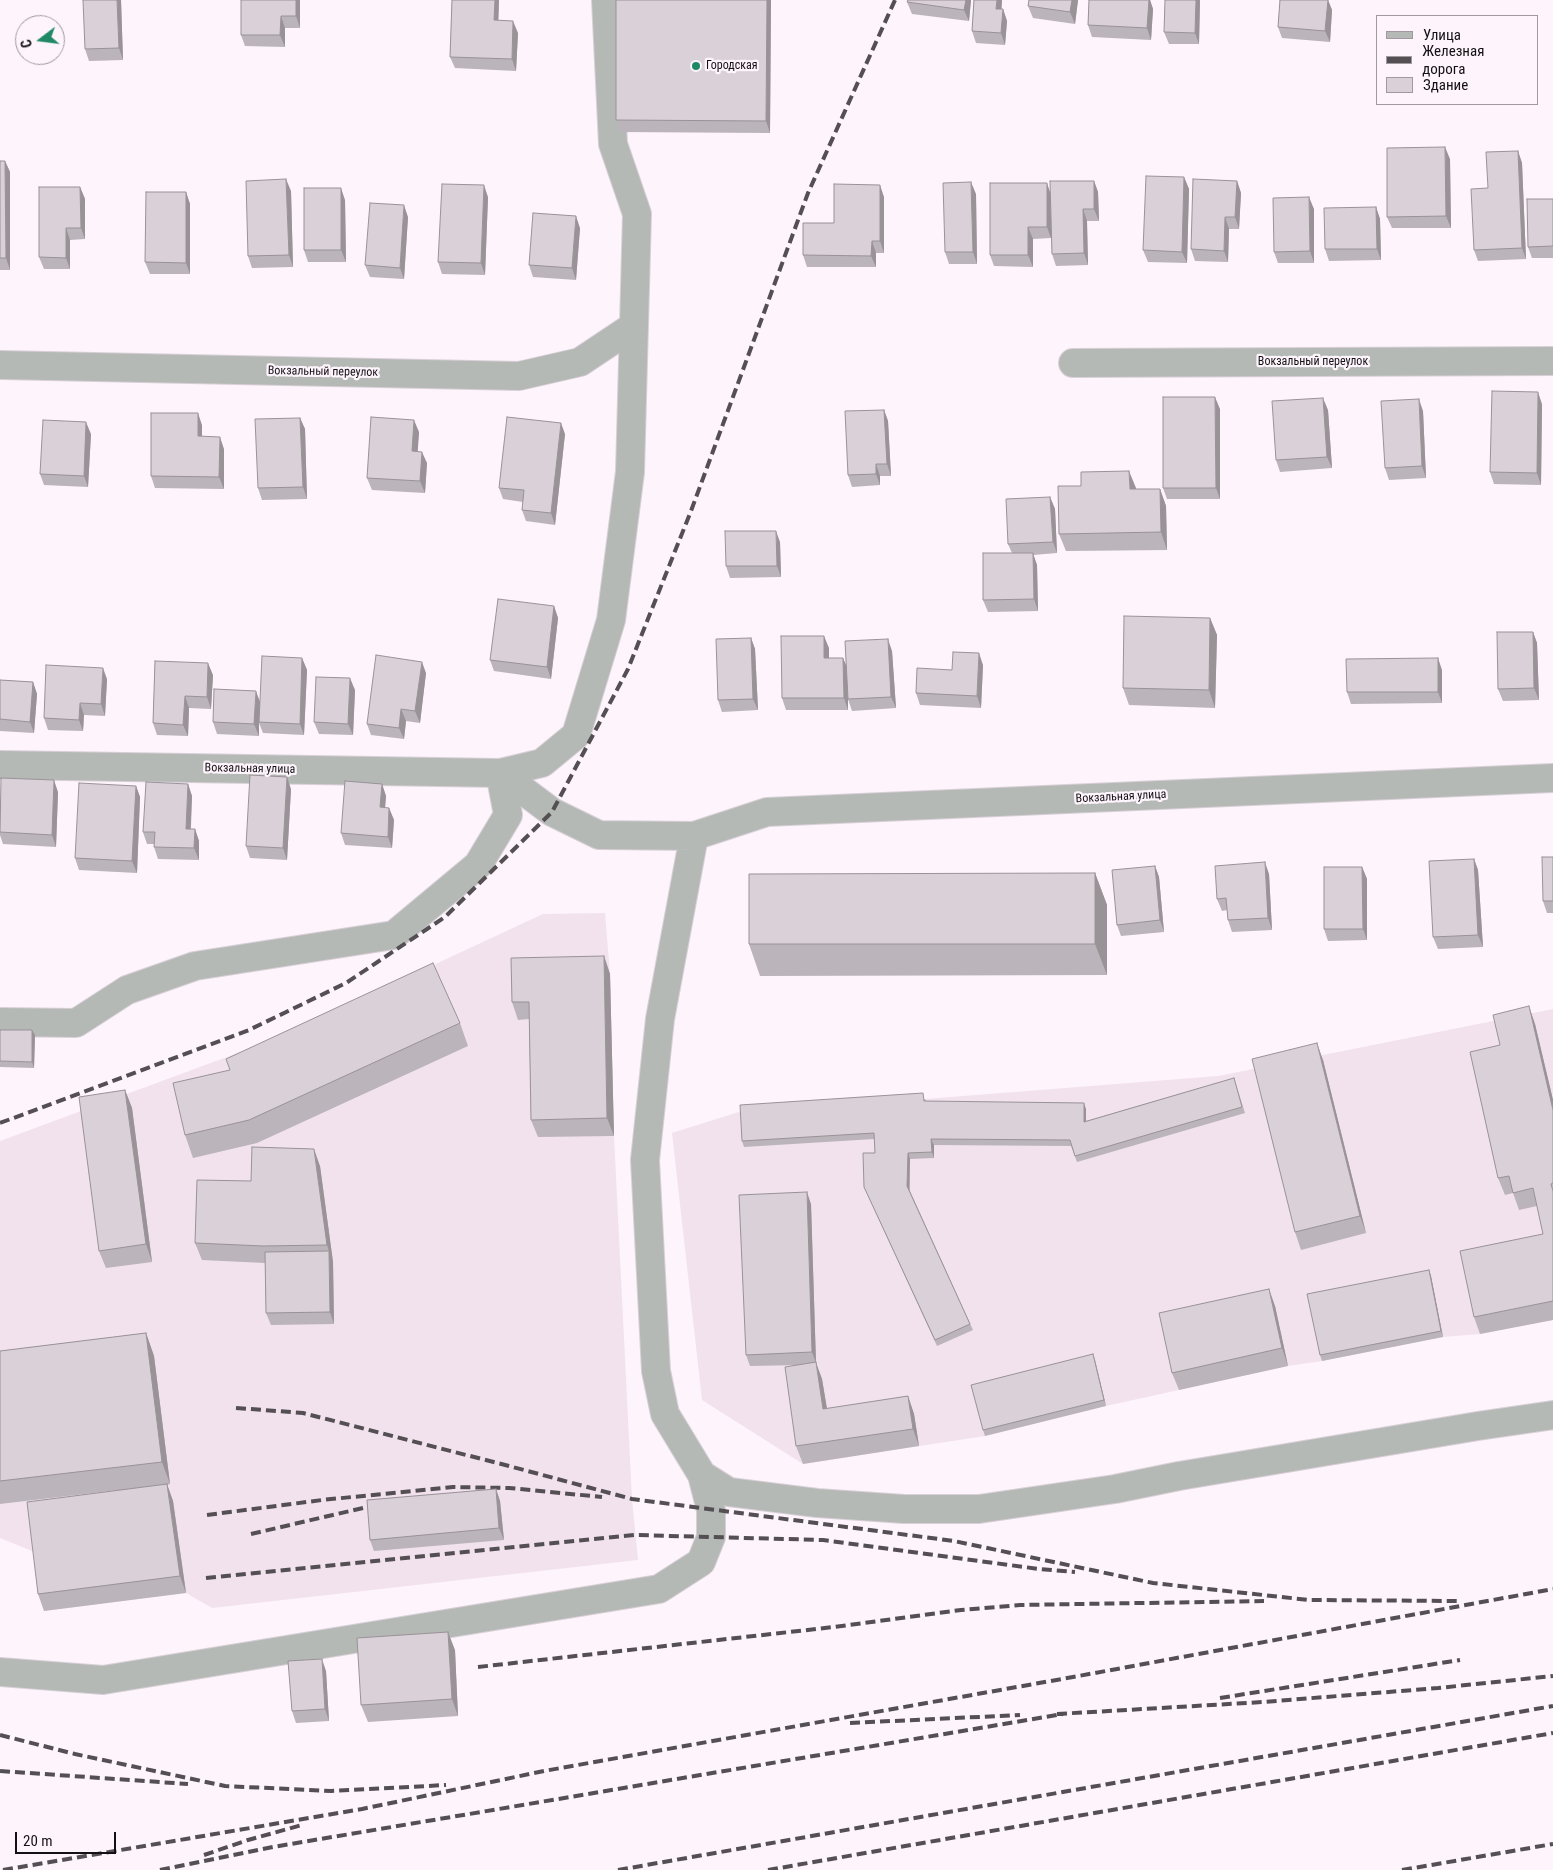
<!DOCTYPE html>
<html>
<head>
<meta charset="utf-8">
<style>
  body { margin:0 }
  #map { position:relative; width:1553px; height:1870px; overflow:hidden; background:#fef4fc; font-family:"Roboto Condensed",sans-serif }
  canvas { display:block }
  .legend { position:absolute; left:1376px; top:15px; width:162px; height:90px; box-sizing:border-box; background:#fef4fc; border:1px solid #a0999f; margin:0; padding:6px 9px; list-style:none; font-size:15px; color:#141114 }
  .legend li { display:flex; align-items:center; gap:10px; height:25px }
  .legend b { width:25px; border:1px solid #a0999f }
  .north { position:absolute; left:15px; top:15px; width:50px; height:50px; box-sizing:border-box; background:#fef4fc; border:1px solid #a0999f; border-radius:50%; rotate:255deg; font-size:14px; font-weight:700; line-height:20px; text-align:center; color:#141114 }
  .north::after { content:''; display:block; margin:auto; width:18px; height:22px; background:#1f8965; clip-path:polygon(50% 0,100% 100%,50% 72%,0 100%) }
  .scale { position:absolute; left:15px; top:1832px; width:101px; height:22px; box-sizing:border-box; border:2px solid #141114; border-top:0; padding-left:6px; font-size:15px; line-height:18px; white-space:nowrap; color:#141114; -webkit-text-stroke:4px #fef4fc; paint-order:stroke }
</style>
</head>
<body>
<div id="map">
<canvas width="1553" height="1870"></canvas>
<ul class="legend">
<li><b style="height:6px;background:#b4b9b6"></b>Улица</li>
<li><b style="height:6px;background:#544f53"></b>Железная дорога</li>
<li><b style="height:14px;background:#dad1d8"></b>Здание</li>
</ul>
<div class="north">С</div>
<div class="scale">20 m</div>
</div>
<script>
const context = document.querySelector('canvas').getContext('2d');
context.lineJoin = 'round';
function fillPath(path, color) {
  context.fillStyle = color;
  context.fill(path, 'evenodd');
}
function toPath(rows) {
  const path = new Path2D();
  for (const r of rows) {
    path.moveTo(r[0], r[1]);
    for (let i = 2; i < r.length; i += 2) path.lineTo(r[i], r[i + 1]);
  }
  return path;
}
function strokePath(path, color, width, dash) {
  context.strokeStyle = color;
  context.lineWidth = width;
  context.lineCap = dash ? 'butt' : 'round';
  context.setLineDash(dash || []);
  context.stroke(path);
}
function write(font, color, halo, rows, align = 'center') {
  context.font = font + ' "Roboto Condensed",sans-serif';
  context.lineWidth = 4.5;
  context.setLineDash([]);
  context.textBaseline = 'middle';
  context.strokeStyle = halo;
  context.fillStyle = color;
  for (const [text, x, y, turn = 0] of rows) {
    context.save();
    context.translate(x, y);
    context.rotate((+turn || 0) * Math.PI / 180);
    context.textAlign = isNaN(turn) ? turn : align;
    if (halo) context.strokeText(text, 0, 0);
    context.fillText(text, 0, 0);
    context.restore();
  }
}
const built = toPath([
  [605,913,610,974,614,1136,632,1499,638,1560,212,1608,186,1593,44,1611,37,1553,0,1538,0,1141,270,1041,543,914],
  [1553,1009,1553,1320,1480,1334,1443,1337,1322,1361,1288,1366,1106,1406,985,1436,803,1464,702,1400,672,1133,742,1111,925,1099,1218,1076]
]);
const minor = toPath([
  [1073,363,1553,361],
  [0,365,519,376,580,362,634,326],
  [0,765,500,773,542,763,576,735,611,620,630,472,637,214,613,144,606,0],
  [500,773,552,812,599,835,694,836,767,812,1553,778],
  [0,1022,76,1023,127,990,195,966,394,935,478,865,508,815,500,773],
  [702,1475,729,1492,817,1503,904,1509,979,1509,1115,1489,1179,1476,1478,1426,1553,1415],
  [0,1672,103,1680,659,1589,701,1562,711,1537,711,1510,702,1475,665,1414,656,1371,645,1160,660,1019,694,836]
]);
const rail = toPath([
  [0,1123,249,1030,346,983,445,917,552,812,628,669,691,511,808,193,895,0],
  [236,1408,303,1413,509,1466,632,1499,954,1541,1153,1583,1309,1600,1459,1601],
  [207,1515,322,1500,453,1487,509,1488,602,1497],
  [251,1534,380,1504],
  [206,1578,635,1535,823,1540,1039,1569,1075,1572],
  [478,1667,834,1627,961,1610,1020,1605,1264,1601],
  [1220,1698,1460,1660],
  [1057,1714,1263,1702,1438,1688,1553,1676],
  [850,1723,1020,1715],
  [0,1735,75,1754,225,1786,331,1791,446,1785],
  [0,1771,188,1784],
  [204,1855,248,1840,302,1825],
  [3,1870,362,1809,544,1771,1073,1677,1553,1589],
  [160,1870,273,1847,1063,1714],
  [618,1870,1553,1706],
  [768,1870,1553,1733],
  [1402,1870,1553,1844]
]);
const wall = toPath([
  [121,0,123,60,89,61,85,49],
  [300,0,300,28,285,28,285,47,245,46,241,35],
  [452,0,499,0,498,21,518,33,516,71,455,68,450,57],
  [616,0,771,0,770,133,620,132,616,120],
  [908,0,971,0,969,21,912,14,907,2],
  [974,0,1002,0,1001,9,1003,9,1007,21,1005,45,976,43,972,31],
  [1078,0,1075,24,1033,18,1028,6],
  [1089,0,1150,0,1153,9,1151,40,1092,37,1088,25],
  [1200,0,1199,44,1169,44,1164,32],
  [1280,0,1328,0,1332,10,1330,42,1282,38,1278,27],
  [1518,151,1522,163,1526,259,1478,261,1474,250,1488,188],
  [1450,159,1451,228,1392,228,1387,217],
  [0,161,5,161,10,172,10,270,0,270],
  [1184,177,1189,189,1187,263,1148,262,1143,250],
  [1094,181,1098,192,1099,221,1087,221,1088,265,1056,266,1052,254,1051,238,1033,239,1033,267,994,266,990,255,1050,192],
  [1237,181,1241,193,1239,229,1229,229,1228,262,1195,261,1191,249],
  [80,187,85,199,85,239,70,240,70,269,44,269,39,257],
  [291,191,293,267,252,268,248,256],
  [186,192,190,204,190,274,150,274,145,262],
  [976,194,977,264,949,264,945,252],
  [488,197,485,275,442,274,438,262],
  [884,197,884,253,876,253,876,267,807,267,803,255,834,223],
  [1553,199,1553,258,1532,258,1528,247],
  [345,200,346,262,308,262,304,250],
  [1376,207,1380,219,1381,260,1329,261,1325,249],
  [1314,209,1314,263,1278,263,1274,252],
  [408,217,404,279,370,277,365,265],
  [580,228,576,280,533,277,529,265],
  [1542,404,1541,485,1494,484,1490,472],
  [1220,409,1220,499,1167,499,1163,488],
  [884,410,888,421,891,476,880,476,880,485,852,487,848,475],
  [1328,410,1332,468,1280,472,1276,460],
  [1423,411,1426,478,1389,480,1385,468],
  [300,418,305,429,307,499,262,500,258,488],
  [202,425,202,437,224,449,224,489,155,488,151,476],
  [419,432,417,451,427,463,425,493,372,490,367,478],
  [91,434,88,487,44,485,40,474],
  [565,434,555,525,526,521,522,510,523,502,503,499,499,488],
  [1136,488,1136,489,1160,489,1166,506,1167,550,1066,551,1059,534],
  [1050,497,1055,509,1057,553,1033,555,1037,565,1038,611,988,612,983,600,1012,553,1008,544],
  [780,542,781,577,730,578,726,566],
  [554,606,558,618,551,679,494,671,490,660],
  [1210,618,1217,635,1215,708,1129,705,1123,688],
  [1533,632,1537,643,1539,700,1503,701,1498,689],
  [751,638,755,649,758,710,722,712,718,700],
  [829,648,829,658,843,658,846,665,892,651,896,708,852,711,848,699,848,695,848,710,786,710,782,698],
  [302,658,307,670,304,735,263,733,259,723,259,736,217,734,213,722,259,702],
  [155,661,213,675,211,709,189,708,188,736,157,735,153,723],
  [983,665,981,708,920,705,916,693,952,670],
  [1442,670,1442,703,1351,704,1347,692],
  [426,673,420,723,406,721,404,739,371,735,367,724],
  [107,679,105,716,84,715,83,731,48,730,44,718],
  [0,680,33,682,37,694,34,733,0,731],
  [355,690,353,735,319,734,314,722],
  [188,784,192,796,191,829,195,829,199,841,199,860,158,859,154,847,154,844,147,844,143,832],
  [382,784,386,796,385,808,389,808,394,820,392,848,345,845,341,833],
  [136,786,140,797,137,873,79,870,75,858],
  [291,789,287,860,250,858,246,846],
  [58,792,56,847,3,844,0,835,0,806],
  [1553,857,1553,913,1547,913,1543,901],
  [1474,859,1478,870,1483,947,1438,949,1433,937],
  [1155,866,1159,877,1164,932,1121,936,1117,925],
  [1362,867,1367,879,1367,940,1328,941,1324,929],
  [1095,873,1107,905,1107,975,760,976,749,944],
  [1269,874,1272,930,1232,932,1228,920,1227,910,1222,911,1217,899],
  [604,956,610,974,614,1136,538,1137,531,1120,529,1019,518,1020,512,1002],
  [460,1023,468,1046,257,1143,193,1158,185,1135],
  [1535,1024,1553,1100,1553,1320,1480,1334,1474,1317,1543,1234,1537,1206,1519,1210,1513,1193,1505,1195,1498,1178,1500,1045],
  [0,1030,32,1030,35,1035,34,1068,0,1067],
  [1323,1060,1366,1233,1301,1250,1295,1232],
  [1234,1078,1245,1113,1077,1162,1071,1146,934,1145,934,1158,910,1159,910,1191,973,1330,937,1346,864,1187,875,1153,874,1139,744,1147,742,1141,925,1099,926,1101,1086,1109,1086,1121],
  [125,1090,132,1108,152,1262,106,1268,99,1251],
  [320,1166,333,1262,334,1324,271,1325,266,1313,265,1263,202,1260,195,1243],
  [811,1204,816,1363,822,1379,827,1409,908,1396,914,1414,919,1446,803,1464,796,1446,799,1365,750,1366,746,1355],
  [1429,1270,1431,1276,1443,1337,1322,1361,1320,1355],
  [1275,1306,1288,1366,1179,1390,1172,1373],
  [146,1333,154,1356,170,1484,167,1485,173,1501,186,1593,44,1611,38,1594,118,1490,0,1504,0,1351],
  [1093,1354,1106,1406,985,1436,983,1430],
  [496,1489,500,1501,504,1540,374,1551,370,1540],
  [455,1650,458,1716,368,1722,361,1705],
  [326,1671,329,1721,296,1723,292,1711]
]);
const shadedWall = toPath([
  [117,0,121,0,123,60,119,48],
  [296,0,300,0,300,28,296,16],
  [495,0,499,0,499,1,498,32,494,20],
  [767,0,771,0,770,133,766,121],
  [966,0,971,0,969,21,964,10],
  [997,0,1002,0,1001,20,996,9],
  [1072,0,1078,0,1075,24,1070,12],
  [1149,0,1150,0,1153,9,1151,40,1147,28],
  [1196,0,1200,0,1199,44,1195,33],
  [1328,0,1332,10,1330,42,1325,31],
  [1003,9,1007,21,1005,45,1001,33],
  [281,16,285,28,285,47,280,35],
  [513,21,518,33,516,71,512,59],
  [1445,147,1450,159,1451,228,1446,216],
  [1518,151,1522,163,1526,259,1522,248],
  [5,161,10,172,10,270,6,258],
  [1184,177,1189,189,1187,263,1182,252],
  [286,179,291,191,293,267,289,255],
  [1094,181,1098,192,1099,221,1094,209],
  [1237,181,1241,193,1239,229,1235,217],
  [971,182,976,194,977,264,973,252],
  [1047,183,1051,195,1051,238,1047,227],
  [484,185,488,197,485,275,481,263],
  [880,185,884,197,884,253,880,241],
  [80,187,85,199,85,239,81,228],
  [341,188,345,200,346,262,341,250],
  [186,192,190,204,190,274,186,263],
  [1309,197,1314,209,1314,263,1310,251],
  [404,205,408,217,404,279,400,268],
  [1376,207,1380,219,1381,260,1377,249],
  [1083,209,1087,221,1088,265,1084,253],
  [576,216,580,228,576,280,572,268],
  [1225,217,1229,229,1228,262,1224,251],
  [1028,227,1033,239,1033,267,1028,255],
  [66,228,70,240,70,269,66,258],
  [872,241,876,253,876,267,871,256],
  [1538,392,1542,404,1541,485,1537,473],
  [1215,397,1220,409,1220,499,1216,488],
  [1323,398,1328,410,1332,468,1327,457],
  [1419,399,1423,411,1426,478,1422,466],
  [884,410,888,421,891,476,887,464],
  [198,413,202,425,202,448,198,436],
  [300,418,305,429,307,499,303,487],
  [414,420,419,432,417,463,412,451],
  [86,422,91,434,88,487,84,476],
  [561,423,565,434,555,525,551,513],
  [220,437,224,449,224,489,219,477],
  [422,452,427,463,425,493,420,481],
  [876,464,880,476,880,485,876,474],
  [1129,471,1136,488,1136,507,1130,489],
  [1160,489,1166,506,1167,550,1161,532],
  [1050,497,1055,509,1057,553,1053,542],
  [776,531,780,542,781,577,777,566],
  [1033,553,1037,565,1038,611,1034,599],
  [554,606,558,618,551,679,547,667],
  [1210,618,1217,635,1215,708,1209,690],
  [1533,632,1537,643,1539,700,1534,688],
  [824,636,829,648,829,670,824,658],
  [751,638,755,649,758,710,753,699],
  [888,639,892,651,896,708,891,697],
  [979,653,983,665,981,708,977,696],
  [302,658,307,670,304,735,300,724],
  [843,658,848,670,848,710,844,698],
  [1438,658,1442,670,1442,703,1438,692],
  [422,662,426,673,420,723,415,711],
  [208,663,213,675,211,709,207,697],
  [103,668,107,679,105,716,101,704],
  [350,678,355,690,353,735,348,724],
  [33,682,37,694,34,733,30,722],
  [256,691,260,702,259,722,259,736,254,724],
  [185,696,189,708,188,736,183,725],
  [80,703,84,715,83,731,79,720],
  [401,709,406,721,404,739,399,728],
  [287,777,291,789,287,860,283,848],
  [54,780,58,792,56,847,52,835],
  [188,784,192,796,190,840,186,829],
  [382,784,386,796,384,819,380,807],
  [136,786,140,797,137,873,132,861],
  [389,808,394,820,392,848,388,837],
  [195,829,199,841,199,860,194,848],
  [1474,859,1478,870,1483,947,1478,935],
  [1265,862,1269,874,1272,930,1268,918],
  [1155,866,1159,877,1164,932,1160,920],
  [1362,867,1367,879,1367,940,1363,929],
  [1095,873,1107,905,1107,975,1095,944],
  [604,956,610,974,614,1136,607,1118],
  [1529,1006,1535,1024,1553,1100,1553,1110],
  [32,1030,35,1035,34,1068,32,1062],
  [1317,1043,1323,1060,1366,1233,1360,1216],
  [125,1090,132,1108,152,1262,146,1244],
  [1084,1103,1086,1109,1086,1128,1084,1122],
  [931,1139,934,1145,934,1158,932,1152],
  [314,1149,320,1166,333,1262,334,1324,330,1312,329,1251,327,1245],
  [908,1153,910,1159,909,1192,907,1186],
  [807,1192,811,1204,816,1363,822,1379,830,1427,823,1409,816,1363,812,1352],
  [1429,1270,1431,1276,1443,1337,1441,1331],
  [1269,1289,1275,1306,1288,1366,1282,1348],
  [146,1333,154,1356,170,1484,162,1462],
  [1093,1354,1095,1360,1106,1406,1104,1400],
  [908,1396,914,1414,919,1446,913,1429],
  [167,1484,173,1501,186,1593,180,1576],
  [496,1489,500,1501,504,1540,499,1528],
  [448,1632,455,1650,458,1716,452,1699],
  [322,1659,326,1671,329,1721,325,1709]
]);
const building = toPath([
  [83,0,117,0,119,48,85,49,83,0],
  [241,0,296,0,296,16,281,16,280,35,241,35,241,0],
  [452,0,495,0,494,20,513,21,512,59,450,57,452,0],
  [616,0,767,0,766,121,616,120,616,0],
  [908,0,966,0,964,10,907,2,908,0],
  [974,0,997,0,996,9,1003,9,1001,33,972,31,974,0],
  [1029,0,1072,0,1070,12,1028,6,1029,0],
  [1089,0,1149,0,1147,28,1088,25,1089,0],
  [1165,0,1196,0,1195,33,1164,32,1165,0],
  [1280,0,1328,0,1325,31,1278,27,1280,0],
  [1445,147,1446,216,1387,217,1387,148,1445,147],
  [1518,151,1522,248,1474,250,1471,189,1488,188,1486,152,1518,151],
  [0,161,5,161,6,258,0,258,0,161],
  [1146,176,1184,177,1182,252,1143,250,1146,176],
  [286,179,289,255,248,256,246,181,286,179],
  [1193,179,1237,181,1235,217,1225,217,1224,251,1191,249,1193,179],
  [1050,181,1094,181,1094,209,1083,209,1084,253,1052,254,1050,181],
  [971,182,973,252,945,252,943,183,971,182],
  [990,183,1047,183,1047,227,1028,227,1028,255,990,255,990,183],
  [442,184,484,185,481,263,438,262,442,184],
  [834,184,880,185,880,241,872,241,871,256,803,255,803,223,834,223,834,184],
  [39,187,80,187,81,228,66,228,66,258,39,257,39,187],
  [304,188,341,188,341,250,304,250,304,188],
  [146,192,186,192,186,263,145,262,146,192],
  [1309,197,1310,251,1274,252,1273,198,1309,197],
  [1527,199,1553,199,1553,246,1528,247,1527,199],
  [370,203,404,205,400,268,365,265,370,203],
  [1376,207,1377,249,1325,249,1324,208,1376,207],
  [533,213,576,216,572,268,529,265,533,213],
  [1492,391,1538,392,1537,473,1490,472,1492,391],
  [1163,397,1215,397,1216,488,1163,488,1163,397],
  [1323,398,1327,457,1276,460,1272,401,1323,398],
  [1419,399,1422,466,1385,468,1381,401,1419,399],
  [884,410,887,464,876,464,876,474,848,475,845,411,884,410],
  [151,413,198,413,198,436,220,437,219,477,151,476,151,413],
  [371,417,414,420,412,451,422,452,420,481,367,478,371,417],
  [507,417,561,423,551,513,522,510,524,490,499,488,507,417],
  [300,418,303,487,258,488,255,419,300,418],
  [43,420,86,422,84,476,40,474,43,420],
  [1129,471,1130,489,1160,489,1161,532,1059,534,1058,486,1081,486,1081,472,1129,471],
  [1050,497,1053,542,1008,544,1006,499,1050,497],
  [725,531,776,531,777,566,726,566,725,531],
  [983,553,1033,553,1034,599,983,600,983,553],
  [498,599,554,606,547,667,490,660,498,599],
  [1124,616,1210,618,1209,690,1123,688,1124,616],
  [1497,632,1533,632,1534,688,1498,689,1497,632],
  [781,636,824,636,824,658,843,658,844,698,782,698,781,636],
  [751,638,753,699,718,700,716,639,751,638],
  [888,639,891,697,848,699,845,641,888,639],
  [953,652,979,653,977,696,916,693,917,668,952,670,953,652],
  [376,655,422,662,415,711,401,709,399,728,367,724,376,655],
  [262,656,302,658,300,724,259,722,262,656],
  [1438,658,1438,692,1347,692,1346,659,1438,658],
  [155,661,208,663,207,697,185,696,183,725,153,723,155,661],
  [46,665,103,668,101,704,80,703,79,720,44,718,46,665],
  [316,677,350,678,348,724,314,722,316,677],
  [0,680,33,682,30,722,0,719,0,680],
  [214,689,256,691,254,724,213,722,214,689],
  [250,775,287,777,283,848,246,846,250,775],
  [1,778,54,780,52,835,0,832,1,778],
  [345,781,382,784,380,807,389,808,388,837,341,833,345,781],
  [146,782,188,784,186,829,195,829,194,848,154,847,155,832,143,832,146,782],
  [79,783,136,786,132,861,75,858,79,783],
  [1542,857,1553,857,1553,901,1543,901,1542,857],
  [1474,859,1478,935,1433,937,1429,861,1474,859],
  [1265,862,1268,918,1228,920,1226,898,1217,899,1215,866,1265,862],
  [1155,866,1160,920,1117,925,1112,870,1155,866],
  [1324,867,1362,867,1363,929,1324,929,1324,867],
  [1095,873,1095,944,749,944,749,874,1095,873],
  [604,956,607,1118,531,1120,529,1002,512,1002,511,958,604,956],
  [433,963,460,1023,249,1120,185,1135,173,1083,230,1070,226,1059,433,963],
  [1529,1006,1553,1110,1553,1183,1551,1184,1553,1191,1553,1301,1474,1317,1460,1251,1543,1234,1533,1188,1513,1193,1509,1176,1498,1178,1470,1052,1500,1045,1493,1015,1529,1006],
  [0,1030,32,1030,32,1062,0,1061,0,1030],
  [1317,1043,1360,1216,1295,1232,1252,1059,1317,1043],
  [1234,1078,1242,1107,1075,1156,1070,1140,931,1139,932,1152,908,1153,907,1186,970,1324,935,1340,864,1187,863,1153,875,1153,874,1133,742,1141,740,1105,923,1093,924,1101,1084,1103,1084,1122,1234,1078],
  [125,1090,146,1244,99,1251,79,1097,125,1090],
  [252,1147,314,1149,327,1245,263,1246,195,1243,197,1180,251,1181,252,1147],
  [807,1192,812,1352,746,1355,739,1195,807,1192],
  [329,1251,330,1312,266,1313,265,1252,329,1251],
  [1429,1270,1441,1331,1320,1355,1307,1294,1429,1270],
  [1269,1289,1282,1348,1172,1373,1159,1313,1269,1289],
  [146,1333,162,1462,0,1481,0,1351,146,1333],
  [1093,1354,1104,1400,983,1430,971,1385,1093,1354],
  [816,1362,823,1409,908,1396,913,1429,796,1446,785,1367,816,1362],
  [167,1484,180,1576,38,1594,27,1502,167,1484],
  [496,1489,499,1528,370,1540,367,1500,496,1489],
  [448,1632,452,1699,361,1705,357,1638,448,1632],
  [322,1659,325,1709,292,1711,288,1661,322,1659]
]);
const markers = [
  [696,66,5,"#1f8965"]
];
const poiNames = [
  ["Городская",706,66]
];
const streetNames = [
  ["Вокзальный переулок",1313,362],
  ["Вокзальный переулок",323,372,1],
  ["Вокзальная улица",250,769,1],
  ["Вокзальная улица",1121,797,-3]
];
fillPath(built, '#f2e2ee');
strokePath(minor, '#d9d0d7', 30);
strokePath(minor, '#b4b9b6', 28);
strokePath(rail, '#544f53', 4, [10, 5]);
fillPath(wall, '#bbb4ba');
fillPath(shadedWall, '#999297');
fillPath(building, '#dad1d8');
strokePath(building, '#999297', 1);
for (const [x, y, r, color] of markers) {
  const dot = new Path2D();
  dot.arc(x, y, r, 0, 2 * Math.PI);
  context.fillStyle = color;
  context.fill(dot);
  strokePath(dot, '#fef4fc', 2);
}
write('12px', '#141114', '#fef4fc', poiNames, 'left');
write('12px', '#141114', '#fef4fc', streetNames);
</script>
</body>
</html>
